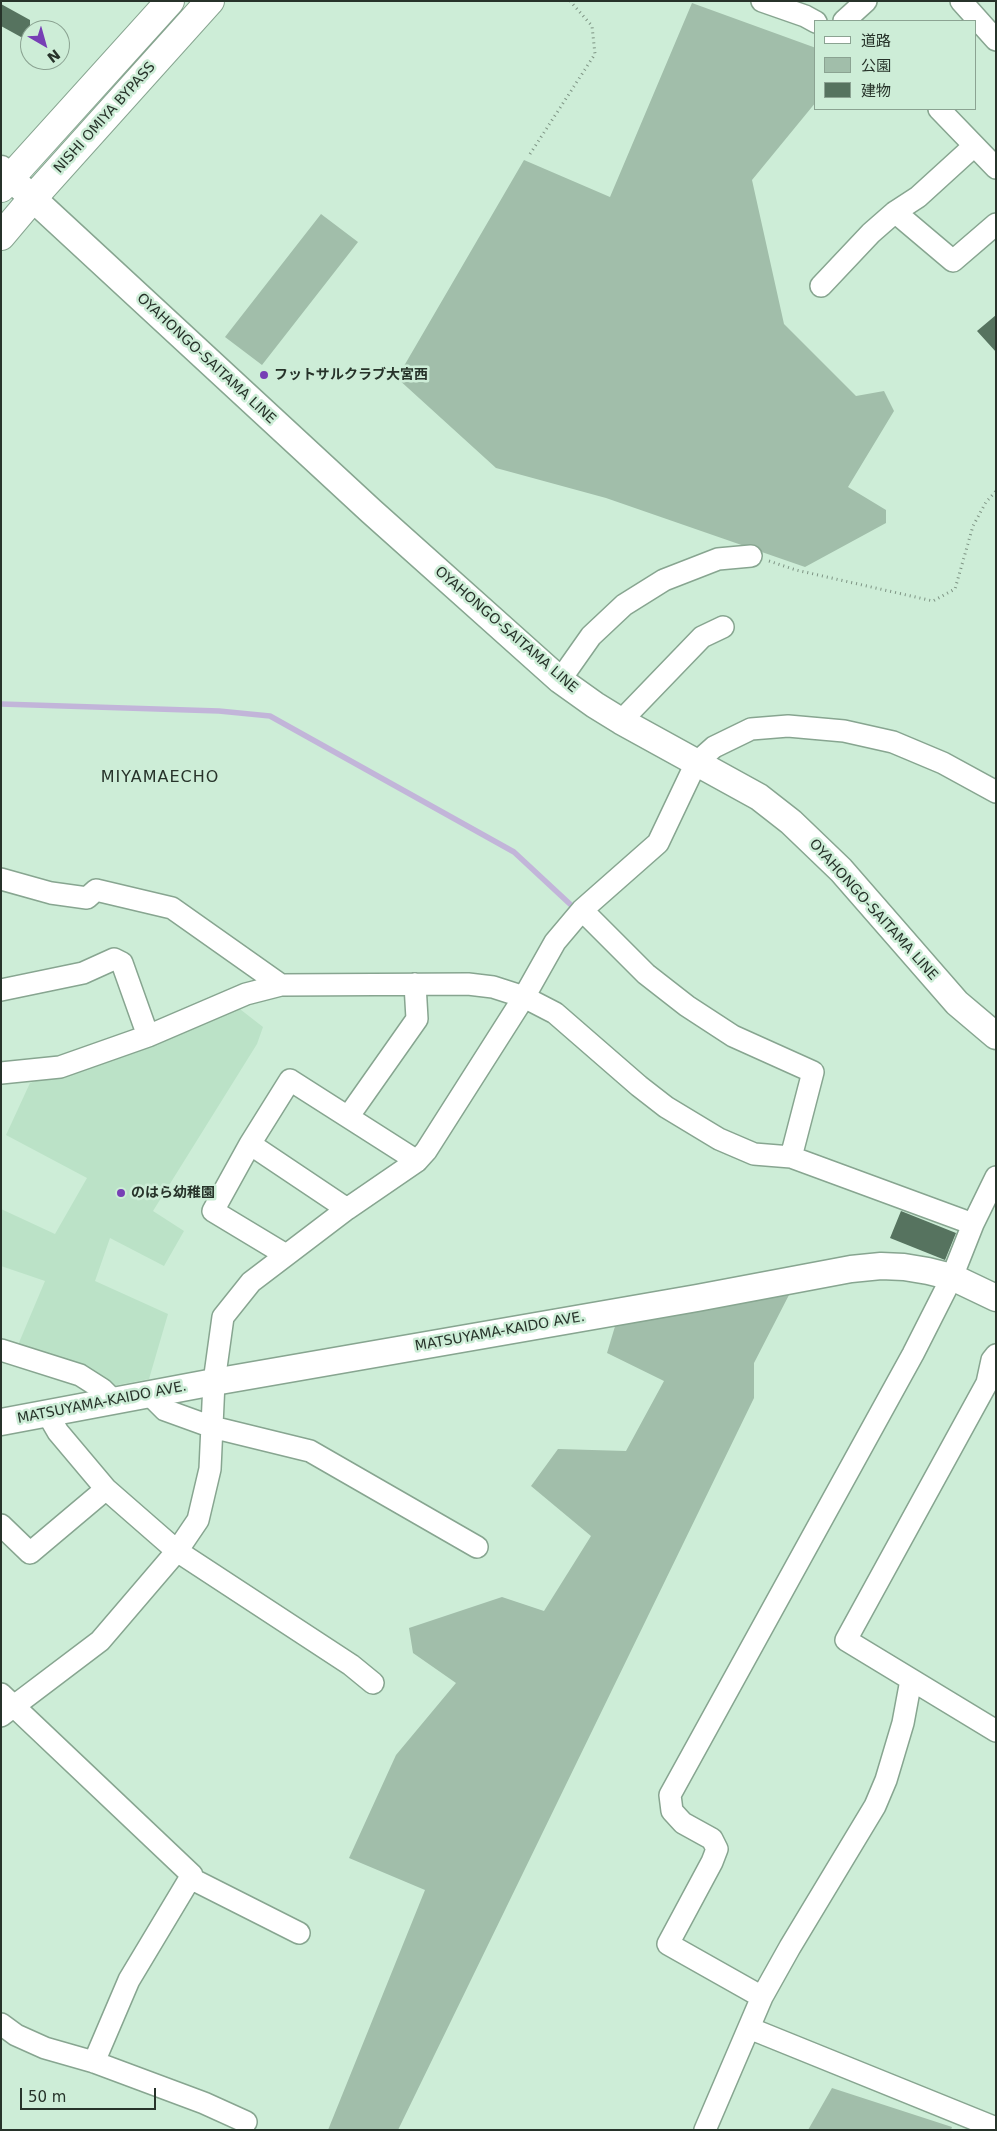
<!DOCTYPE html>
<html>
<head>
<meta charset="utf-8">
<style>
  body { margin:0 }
  #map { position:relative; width:997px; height:2131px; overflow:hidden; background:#cdedd7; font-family:"DejaVu Sans","Noto Sans JP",sans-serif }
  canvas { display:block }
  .frame { position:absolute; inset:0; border:2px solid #27332a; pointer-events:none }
  .legend { position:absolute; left:814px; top:20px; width:162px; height:90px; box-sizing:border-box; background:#cdedd7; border:1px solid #8ba392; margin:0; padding:6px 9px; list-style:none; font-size:15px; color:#27332a }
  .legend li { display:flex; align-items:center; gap:10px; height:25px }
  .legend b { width:25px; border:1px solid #8ba392 }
  .north { position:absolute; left:20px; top:20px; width:50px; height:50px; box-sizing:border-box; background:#cdedd7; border:1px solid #8ba392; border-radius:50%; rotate:142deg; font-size:14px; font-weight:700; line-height:20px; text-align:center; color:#27332a }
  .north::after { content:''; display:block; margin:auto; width:18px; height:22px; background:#773fb5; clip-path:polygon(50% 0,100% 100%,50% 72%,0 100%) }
  .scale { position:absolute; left:20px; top:2088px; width:136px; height:22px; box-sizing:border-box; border:2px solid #27332a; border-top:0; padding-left:6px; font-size:15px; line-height:18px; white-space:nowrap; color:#27332a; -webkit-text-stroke:4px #cdedd7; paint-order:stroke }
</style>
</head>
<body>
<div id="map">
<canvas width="997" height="2131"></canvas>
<div class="frame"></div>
<ul class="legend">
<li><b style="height:6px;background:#fff"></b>道路</li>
<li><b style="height:14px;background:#a1beaa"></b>公園</li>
<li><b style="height:14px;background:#56735f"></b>建物</li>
</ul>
<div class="north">N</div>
<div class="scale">50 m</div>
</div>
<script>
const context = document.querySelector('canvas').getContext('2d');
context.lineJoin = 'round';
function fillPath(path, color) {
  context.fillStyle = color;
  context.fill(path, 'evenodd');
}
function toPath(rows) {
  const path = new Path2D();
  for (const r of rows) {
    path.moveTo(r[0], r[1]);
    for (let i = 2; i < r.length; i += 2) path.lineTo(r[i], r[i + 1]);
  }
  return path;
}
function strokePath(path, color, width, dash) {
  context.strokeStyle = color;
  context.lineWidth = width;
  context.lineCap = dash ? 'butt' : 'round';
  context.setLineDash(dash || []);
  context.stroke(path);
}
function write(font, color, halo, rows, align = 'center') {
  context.font = font + ' "DejaVu Sans","Noto Sans JP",sans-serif';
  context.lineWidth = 5;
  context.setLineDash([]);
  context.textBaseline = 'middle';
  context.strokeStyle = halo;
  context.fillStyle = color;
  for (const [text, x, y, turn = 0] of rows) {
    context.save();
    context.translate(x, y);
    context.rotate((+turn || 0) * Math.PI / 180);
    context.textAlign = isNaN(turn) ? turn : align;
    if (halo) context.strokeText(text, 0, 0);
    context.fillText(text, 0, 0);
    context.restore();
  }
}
const built = toPath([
  [236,1006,263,1027,257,1044,153,1211,184,1231,164,1266,110,1238,95,1281,168,1314,149,1379,112,1386,18,1345,45,1281,1,1266,1,1209,55,1234,87,1178,6,1135,30,1083]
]);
const green = toPath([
  [692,3,816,48,816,102,752,180,784,324,856,396,884,391,894,411,848,487,886,510,886,523,805,567,606,498,496,468,397,378,524,160,610,197],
  [321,214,358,242,262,365,225,337],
  [790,1293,754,1363,754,1398,398,2130,328,2130,425,1890,349,1858,396,1755,456,1683,413,1653,409,1628,502,1597,544,1611,591,1536,531,1486,558,1449,626,1451,664,1381,607,1353,616,1323],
  [832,2088,952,2127,951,2130,808,2130]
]);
const stream = toPath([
  [1,704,219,711,270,716,514,852,571,905]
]);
const building = toPath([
  [1,4,30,20,30,42,1,26],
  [996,315,996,352,977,331],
  [901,1211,956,1233,945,1260,890,1238]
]);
const path = toPath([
  [530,154,595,54,592,26,570,1],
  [769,561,796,570,933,601,955,589,973,526,986,502,996,491]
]);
const minor = toPath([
  [762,1,805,16,816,22],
  [961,1,996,40],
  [844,21,866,1],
  [939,109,996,168],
  [895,212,953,261,996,224],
  [821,286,871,233,895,212,918,197,974,146],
  [560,680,591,636,624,605,664,580,718,559,751,556],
  [621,721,702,637,723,627],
  [1,879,51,893,87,898,96,890,172,908,281,985,468,984,493,987,524,997,555,1013,639,1086,666,1107,719,1139,754,1154,791,1157,973,1224],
  [582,910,646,974,687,1006,733,1036,813,1072,791,1157],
  [1,990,83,973,114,959,122,963,148,1036],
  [1,1073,60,1067,148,1036,246,994,281,985],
  [348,1117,417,1019,415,984],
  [250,1144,213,1211,286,1255],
  [347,1209,250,1144,290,1080,417,1161],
  [1,1350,80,1375,102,1389,113,1400],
  [996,1355,992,1360,987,1383,846,1640,996,1731],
  [148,1393,165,1410,212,1427,310,1451,477,1547],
  [47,1413,58,1432,106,1489,177,1551,351,1665,373,1683],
  [1,1525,30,1553,106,1489],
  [1,1694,192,1875,129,1980,94,2062],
  [1,1716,100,1641,177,1551,198,1520,210,1469,214,1382,223,1317,251,1282,347,1209,417,1161,426,1151,524,997,555,942,582,910,658,843,696,763,714,747,751,729,788,726,844,731,893,742,943,763,996,792],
  [190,1878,299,1933],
  [762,1997,790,1947,875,1806,886,1780,903,1723,911,1680],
  [1,2024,16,2035,45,2048,94,2062,204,2103,246,2122],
  [749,2028,996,2128],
  [705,2130,762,1997,668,1944,712,1862,717,1849,712,1839,683,1823,672,1811,670,1795,913,1354,952,1277,973,1224,996,1177]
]);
const major = toPath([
  [1,169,371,511,560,680,595,705,621,721,759,797,791,822,841,870,957,1003,996,1036],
  [1,1422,214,1382,697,1298,851,1269,881,1266,904,1267,928,1271,952,1277,996,1298]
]);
const highway = toPath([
  [1,188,170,1],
  [1,236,33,198,210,1]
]);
const markers = [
  [264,375,5,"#773fb5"],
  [121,1193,5,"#773fb5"]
];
const streetNames = [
  ["NISHI OMIYA BYPASS",105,118,-48],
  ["OYAHONGO-SAITAMA LINE",206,359,43],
  ["OYAHONGO-SAITAMA LINE",506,630,41],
  ["OYAHONGO-SAITAMA LINE",873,910,48],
  ["MATSUYAMA-KAIDO AVE.",500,1332,-10],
  ["MATSUYAMA-KAIDO AVE.",102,1403,-11]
];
const poiNames = [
  ["フットサルクラブ大宮西",274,375],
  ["のはら幼稚園",131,1193]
];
const quarterNames = [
  ["MIYAMAECHO",160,778]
];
fillPath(built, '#bbe2c7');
fillPath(green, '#a1beaa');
strokePath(stream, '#c2b5d9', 5.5);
fillPath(building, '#56735f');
strokePath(minor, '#87a590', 24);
strokePath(major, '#87a590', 29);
strokePath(highway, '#87a590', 30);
strokePath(path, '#7d9383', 3, [1, 4]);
strokePath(minor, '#fff', 21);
strokePath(major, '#fff', 26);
strokePath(highway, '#fff', 28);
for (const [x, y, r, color] of markers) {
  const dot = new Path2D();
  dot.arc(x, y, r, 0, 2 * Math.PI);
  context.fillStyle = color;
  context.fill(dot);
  strokePath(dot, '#cdedd7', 2);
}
write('14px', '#27332a', '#cdedd7', streetNames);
write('bold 14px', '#27332a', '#cdedd7', poiNames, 'left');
context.letterSpacing = '1px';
write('16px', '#27332a', '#cdedd7', quarterNames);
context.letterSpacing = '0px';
</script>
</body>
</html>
